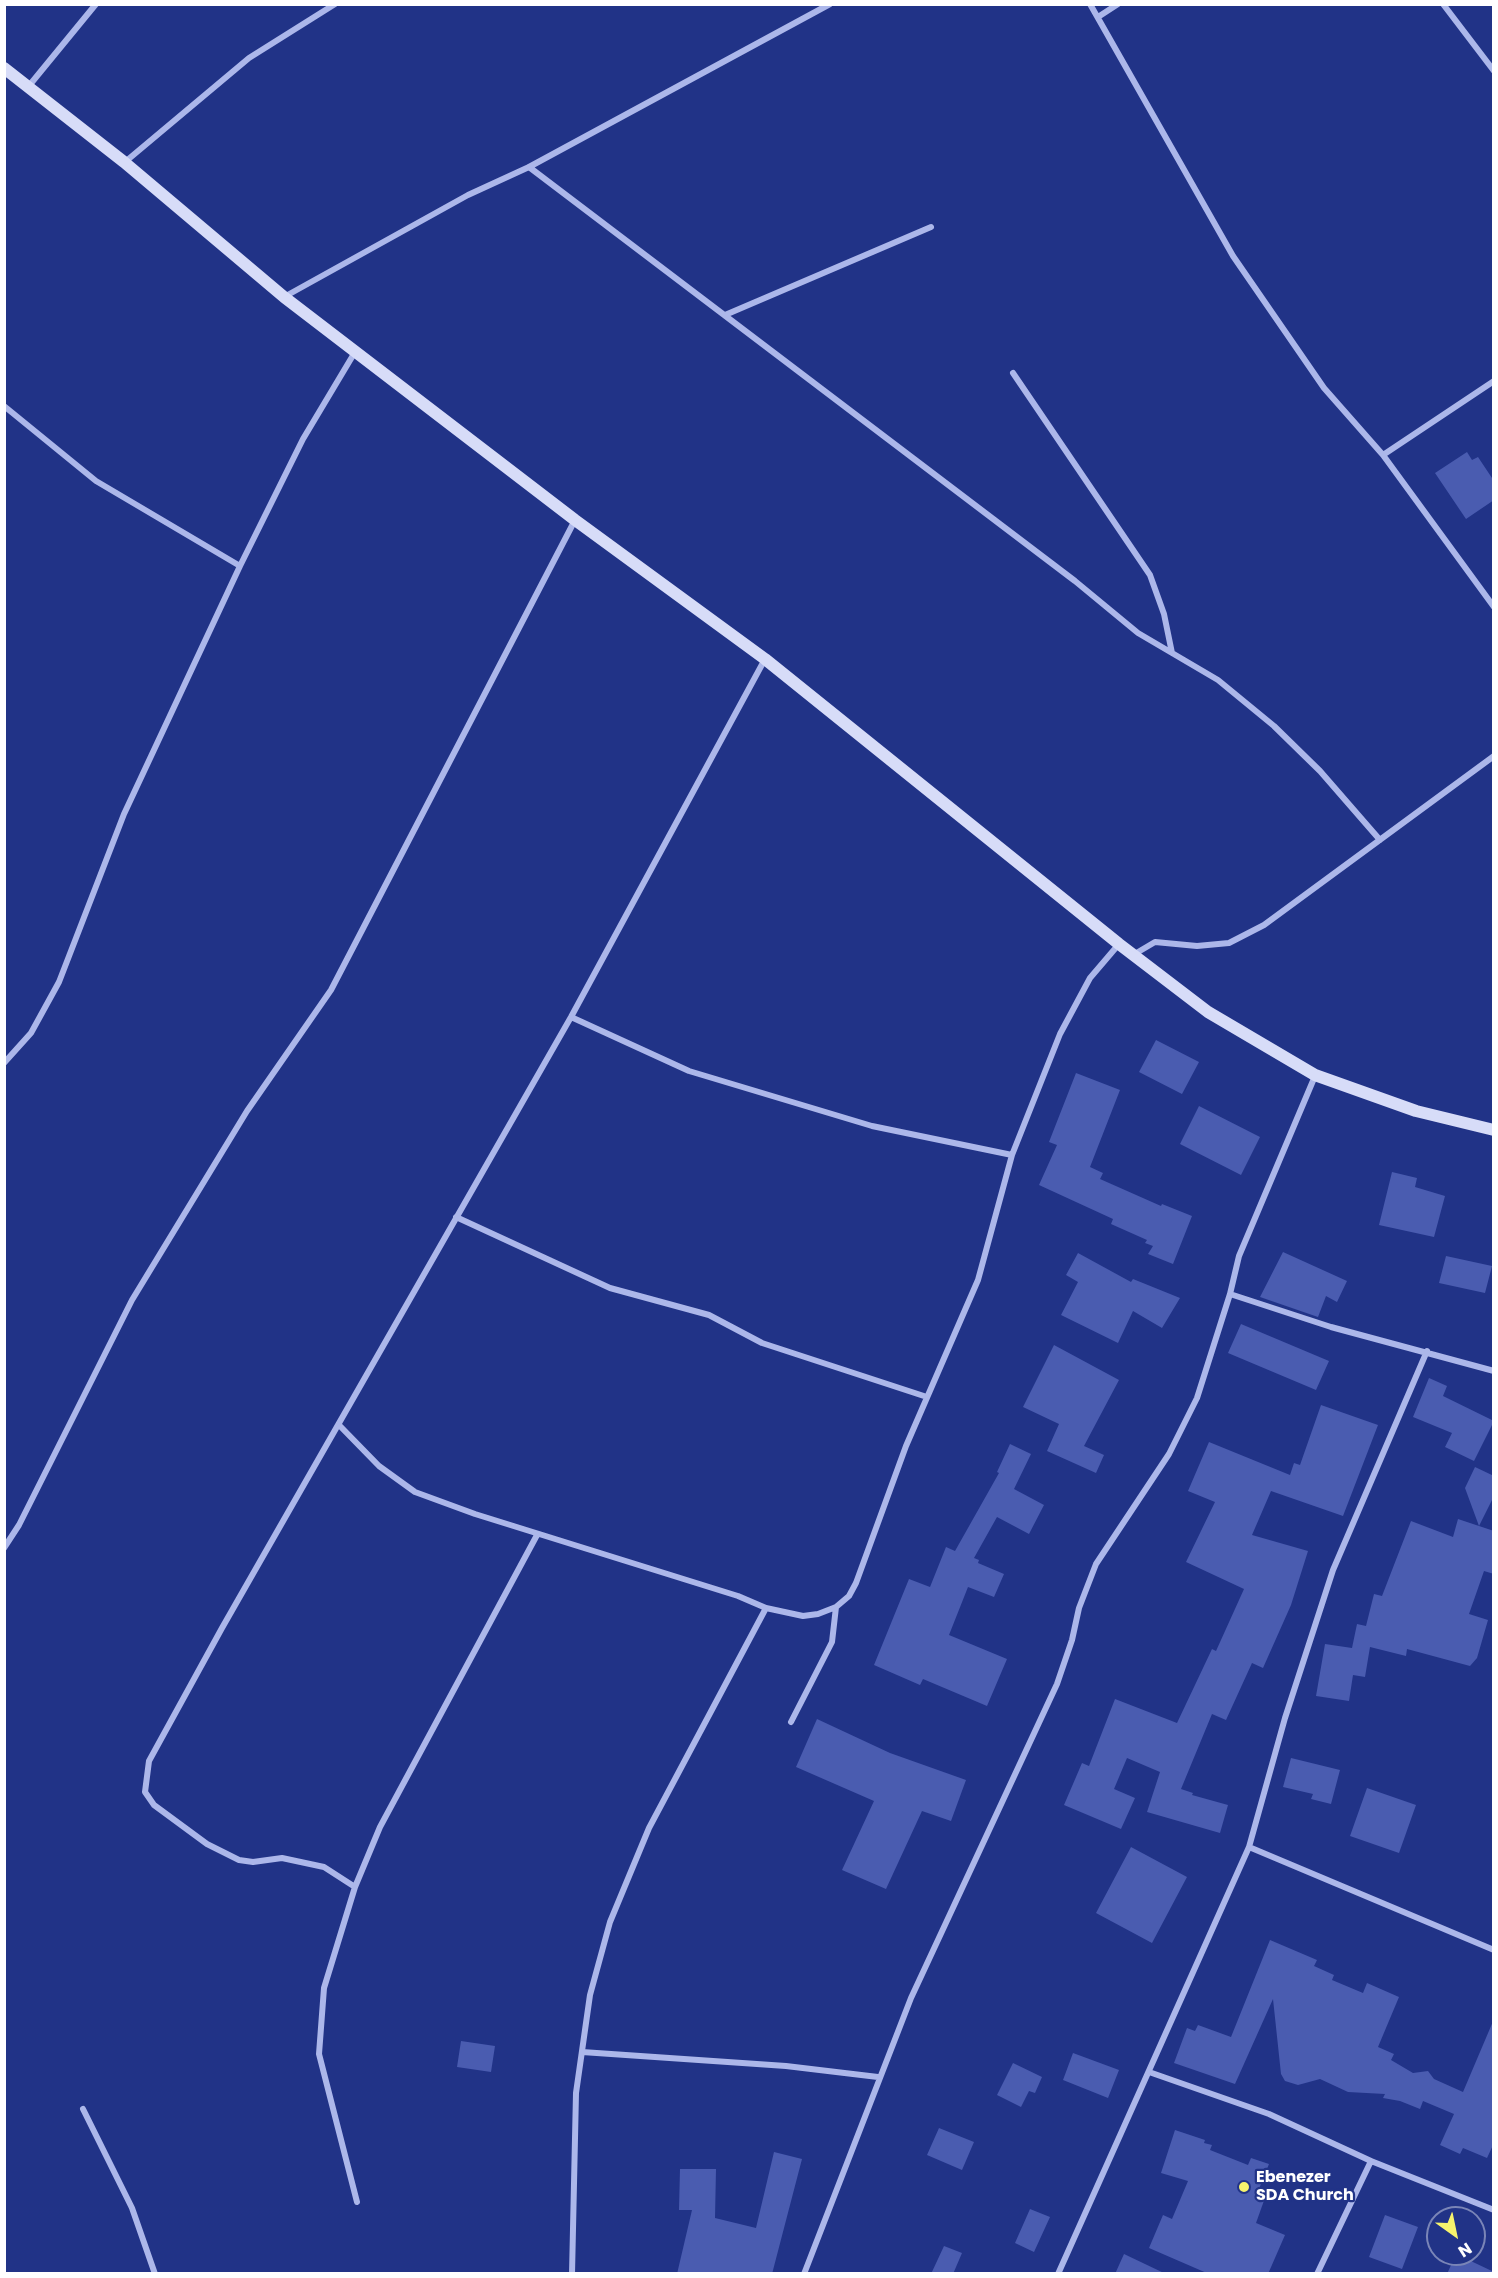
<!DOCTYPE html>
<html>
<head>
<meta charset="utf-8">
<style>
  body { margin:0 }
  #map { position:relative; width:1498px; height:2278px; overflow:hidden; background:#213387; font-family:Poppins,sans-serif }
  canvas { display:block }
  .frame { position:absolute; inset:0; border:6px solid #fff; pointer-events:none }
  .north { position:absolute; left:1426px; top:2206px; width:60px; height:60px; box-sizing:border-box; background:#213387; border:2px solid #7a85b7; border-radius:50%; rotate:147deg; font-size:16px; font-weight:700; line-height:24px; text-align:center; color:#fff }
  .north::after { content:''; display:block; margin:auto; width:21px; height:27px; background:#f6f36d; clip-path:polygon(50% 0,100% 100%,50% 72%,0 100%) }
</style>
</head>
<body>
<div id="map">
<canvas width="1498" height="2278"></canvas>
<div class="frame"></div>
<div class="north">N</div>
</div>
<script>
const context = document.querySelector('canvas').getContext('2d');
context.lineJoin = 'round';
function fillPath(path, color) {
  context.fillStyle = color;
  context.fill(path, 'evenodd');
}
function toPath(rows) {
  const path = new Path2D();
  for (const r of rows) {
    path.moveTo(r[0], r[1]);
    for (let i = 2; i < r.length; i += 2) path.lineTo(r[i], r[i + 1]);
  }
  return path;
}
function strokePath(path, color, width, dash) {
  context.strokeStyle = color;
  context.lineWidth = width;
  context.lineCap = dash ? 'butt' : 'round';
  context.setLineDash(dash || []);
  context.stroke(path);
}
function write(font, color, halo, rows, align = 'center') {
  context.font = font + ' Poppins,sans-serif';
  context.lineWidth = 4.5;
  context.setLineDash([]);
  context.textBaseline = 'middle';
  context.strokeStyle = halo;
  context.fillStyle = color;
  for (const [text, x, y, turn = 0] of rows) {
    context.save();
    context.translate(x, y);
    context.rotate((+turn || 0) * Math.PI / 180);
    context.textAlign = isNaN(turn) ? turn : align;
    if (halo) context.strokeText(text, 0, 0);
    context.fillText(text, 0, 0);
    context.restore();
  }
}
const building = toPath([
  [1467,452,1472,460,1478,457,1494,481,1494,500,1466,519,1435,473],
  [1156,1040,1199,1062,1182,1094,1139,1072],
  [1076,1073,1120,1090,1090,1167,1103,1173,1100,1179,1161,1206,1162,1204,1192,1216,1173,1264,1148,1254,1153,1246,1145,1243,1147,1240,1111,1224,1113,1219,1039,1185,1057,1145,1049,1142],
  [1199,1106,1260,1137,1241,1175,1180,1144],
  [1392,1172,1417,1178,1415,1187,1445,1196,1434,1237,1379,1225],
  [1283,1252,1347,1281,1337,1302,1326,1296,1318,1317,1260,1297],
  [1078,1253,1131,1282,1133,1279,1180,1298,1162,1328,1133,1311,1118,1343,1061,1315,1078,1282,1066,1275],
  [1446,1256,1492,1266,1485,1293,1439,1283],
  [1241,1324,1329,1361,1316,1390,1228,1353],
  [1054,1345,1119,1380,1084,1446,1104,1455,1096,1473,1047,1451,1059,1424,1023,1407],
  [1429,1378,1447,1386,1443,1396,1494,1421,1474,1461,1445,1447,1452,1433,1413,1417],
  [1321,1405,1378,1425,1343,1516,1271,1491,1252,1535,1308,1551,1291,1605,1263,1668,1252,1663,1226,1720,1212,1714,1181,1789,1193,1793,1192,1795,1228,1805,1220,1833,1147,1812,1160,1772,1127,1758,1114,1789,1135,1798,1121,1829,1064,1805,1082,1763,1089,1766,1115,1699,1177,1723,1212,1649,1216,1651,1244,1589,1186,1562,1215,1502,1188,1491,1209,1442,1290,1475,1294,1463,1300,1465],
  [1010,1444,1031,1454,1014,1489,1044,1505,1029,1534,997,1517,974,1558,979,1560,978,1563,1004,1574,994,1597,968,1587,949,1635,1007,1659,987,1706,923,1679,920,1685,874,1665,909,1579,930,1587,946,1547,955,1551,999,1473,997,1472],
  [1475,1467,1494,1476,1494,1496,1479,1526,1494,1531,1494,1574,1484,1571,1469,1614,1488,1620,1477,1658,1470,1666,1407,1649,1406,1656,1370,1647,1365,1677,1353,1675,1349,1701,1316,1696,1325,1644,1352,1648,1357,1624,1366,1626,1374,1594,1382,1596,1411,1521,1453,1537,1458,1519,1479,1526,1465,1488],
  [817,1719,890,1753,966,1780,951,1821,922,1811,886,1889,842,1870,874,1801,796,1767],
  [1291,1758,1340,1770,1331,1804,1311,1799,1313,1794,1283,1787],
  [1367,1788,1416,1805,1399,1853,1350,1836],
  [1131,1847,1187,1877,1152,1943,1096,1913],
  [1270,1940,1317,1960,1314,1966,1334,1975,1332,1980,1363,1993,1367,1983,1399,1997,1378,2047,1394,2054,1391,2060,1413,2073,1428,2071,1434,2079,1463,2092,1494,2019,1494,2143,1487,2158,1463,2148,1460,2154,1440,2145,1454,2114,1423,2101,1420,2109,1400,2101,1383,2098,1385,2094,1348,2092,1320,2079,1298,2085,1285,2081,1281,2074,1273,1999,1235,2084,1174,2063,1187,2028,1195,2031,1198,2025,1231,2037],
  [461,2041,495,2046,491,2072,457,2067],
  [1073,2053,1119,2070,1108,2098,1063,2080],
  [1013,2063,1042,2077,1035,2093,1029,2091,1021,2107,997,2095],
  [939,2128,974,2142,962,2170,927,2155],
  [1175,2130,1205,2140,1204,2143,1212,2145,1210,2150,1248,2165,1251,2158,1269,2164,1259,2189,1266,2195,1256,2223,1285,2235,1268,2274,1209,2274,1149,2248,1163,2215,1172,2219,1188,2181,1161,2173],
  [774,2152,802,2159,772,2274,677,2274,692,2210,679,2210,680,2169,716,2169,715,2218,756,2228],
  [1030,2209,1050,2217,1034,2252,1015,2243],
  [1385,2215,1418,2227,1402,2269,1369,2257],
  [944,2246,962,2253,953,2274,931,2274],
  [1124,2254,1166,2274,1115,2274],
  [1456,2254,1494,2272,1494,2274,1447,2274]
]);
const street = toPath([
  [1090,4,1233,256,1324,388,1383,455,1494,607],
  [1443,4,1494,71],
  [1098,17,1118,4],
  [28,87,96,4],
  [125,162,249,58,335,4],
  [529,167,1075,581,1138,633,1218,680,1274,726,1320,771,1380,840],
  [284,297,468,195,529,167,830,4],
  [725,315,931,227],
  [1013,373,1150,575,1164,614,1172,653],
  [4,406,96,481,240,566],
  [1383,455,1494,381],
  [1133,955,1155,942,1197,946,1229,943,1264,925,1494,756],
  [571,1017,689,1071,872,1126,1012,1155],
  [4,1063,31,1033,59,982,124,814,240,566,303,439,355,352],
  [456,1217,610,1288,709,1315,762,1343,927,1397],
  [1230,1294,1331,1327,1494,1371],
  [339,1425,379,1466,415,1492,475,1514,738,1596,766,1608,803,1616,818,1614,836,1607,849,1596,856,1583,906,1446,978,1280,1012,1155,1060,1034,1090,978,1119,944],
  [4,1548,19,1525,132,1300,247,1111,331,990,575,520],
  [791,1722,832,1642,836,1607],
  [1249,1847,1494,1950],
  [355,1887,324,1867,282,1858,253,1862,239,1860,207,1844,154,1805,145,1792,149,1761,222,1628,571,1017,765,659],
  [582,2052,786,2066,878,2077],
  [1149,2072,1269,2114,1371,2161,1494,2210],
  [83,2109,132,2208,155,2274],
  [357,2202,319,2054,324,1988,355,1887,380,1827,537,1535],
  [572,2274,576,2093,590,1995,610,1922,649,1828,766,1608],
  [804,2274,911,1998,1057,1684,1072,1640,1079,1608,1096,1564,1169,1454,1197,1398,1230,1294,1239,1256,1315,1076],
  [1058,2274,1249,1847,1285,1718,1333,1570,1427,1351],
  [1317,2274,1371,2161]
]);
const secondary = toPath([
  [4,68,124,162,284,297,575,520,765,659,1119,944,1208,1012,1315,1075,1416,1111,1494,1130]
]);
const markers = [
  [1244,2187,6,"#f6f36d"]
];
const poiNames = [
  ["Ebenezer",1256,2178],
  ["SDA Church",1256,2196]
];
fillPath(building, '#4a5cb0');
strokePath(street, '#acb7ea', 6);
strokePath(secondary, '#d7dcf8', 12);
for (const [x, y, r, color] of markers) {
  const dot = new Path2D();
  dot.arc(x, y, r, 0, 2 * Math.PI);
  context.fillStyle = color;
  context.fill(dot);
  strokePath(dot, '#213387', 2);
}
write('bold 16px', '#fff', '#213387', poiNames, 'left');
</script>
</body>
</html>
